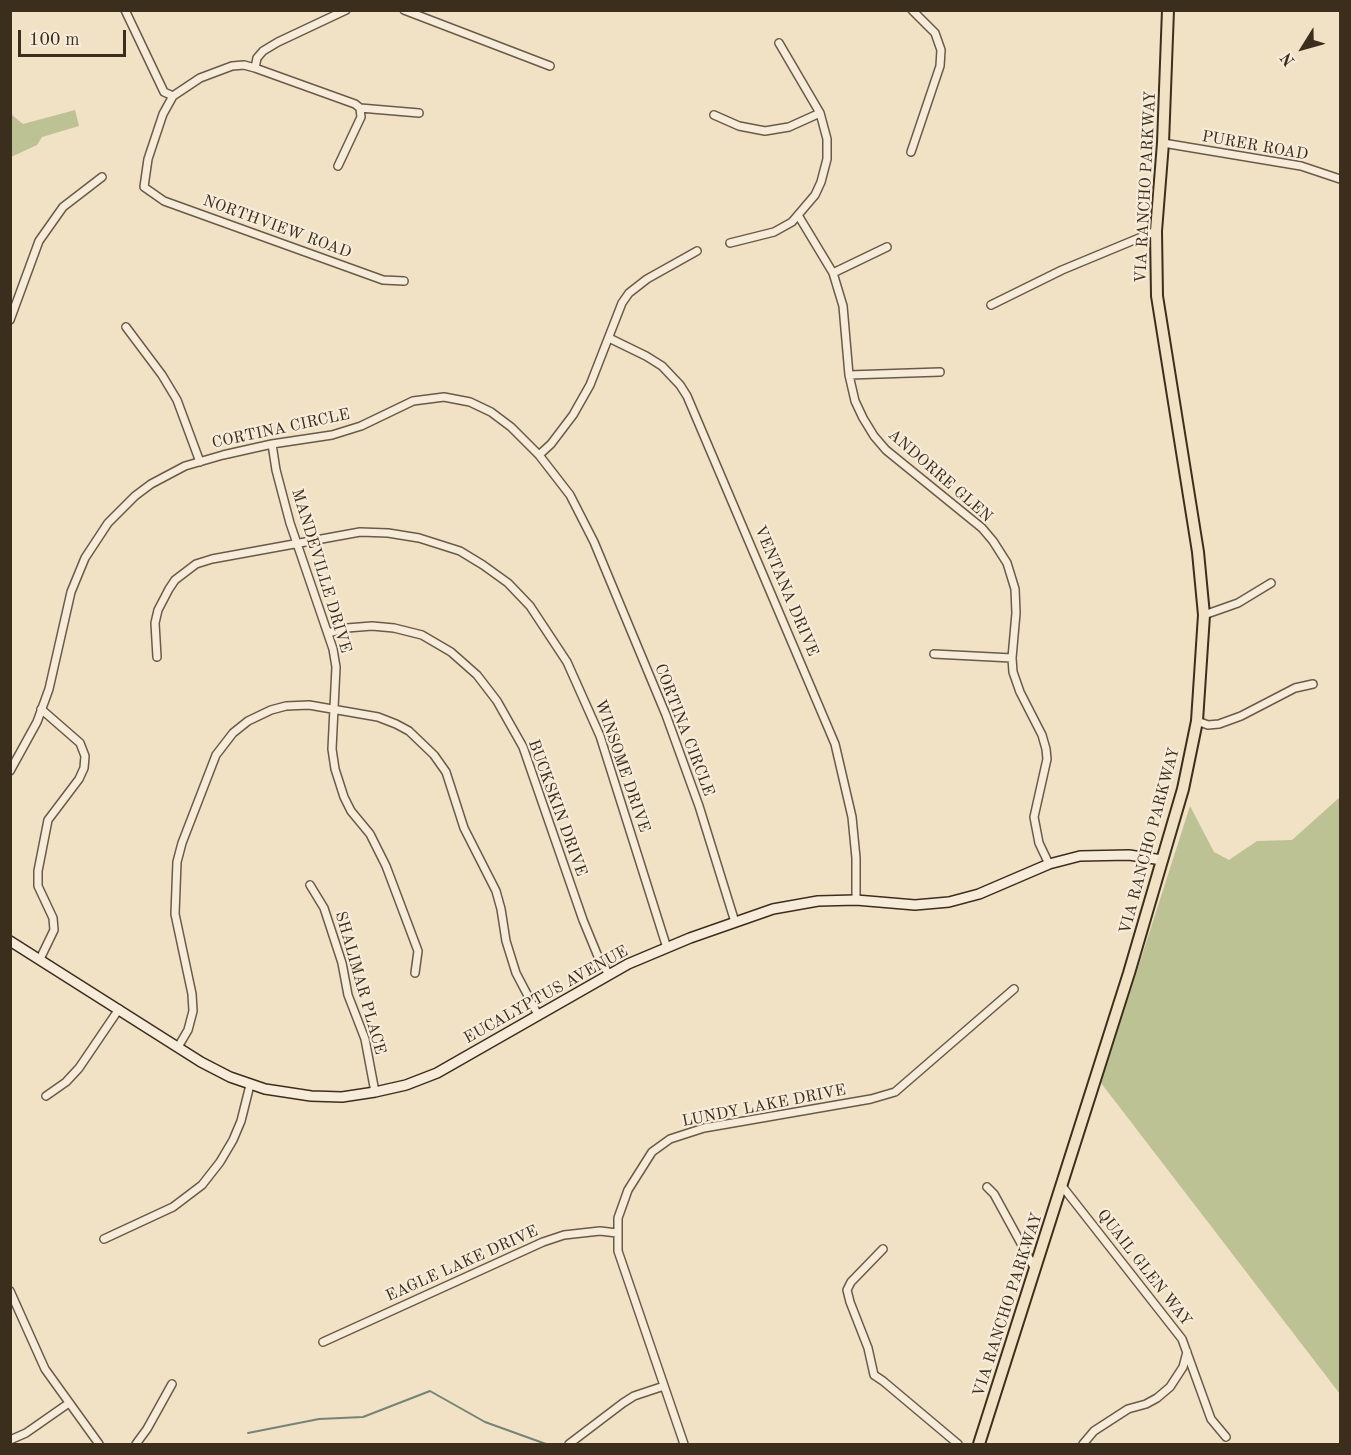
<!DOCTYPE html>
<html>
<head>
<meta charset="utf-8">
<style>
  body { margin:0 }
  #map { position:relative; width:1351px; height:1455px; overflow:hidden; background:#f1e1c5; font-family:"Old Standard TT",serif }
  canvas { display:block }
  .frame { position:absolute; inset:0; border:12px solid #3c2e1d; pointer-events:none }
  .north { position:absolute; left:1273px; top:18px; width:60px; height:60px; -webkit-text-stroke:4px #f6ecd9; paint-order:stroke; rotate:233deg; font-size:16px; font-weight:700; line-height:24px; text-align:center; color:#3c2e1d }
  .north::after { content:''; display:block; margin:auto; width:21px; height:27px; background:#3c2e1d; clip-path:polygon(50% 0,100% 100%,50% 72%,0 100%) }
  .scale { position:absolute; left:18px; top:30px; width:108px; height:27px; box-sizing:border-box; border:3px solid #3c2e1d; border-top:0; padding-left:8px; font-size:18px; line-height:21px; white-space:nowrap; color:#3c2e1d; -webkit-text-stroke:4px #f6ecd9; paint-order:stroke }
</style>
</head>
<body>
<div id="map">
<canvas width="1351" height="1455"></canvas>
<div class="frame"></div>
<div class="north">N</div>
<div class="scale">100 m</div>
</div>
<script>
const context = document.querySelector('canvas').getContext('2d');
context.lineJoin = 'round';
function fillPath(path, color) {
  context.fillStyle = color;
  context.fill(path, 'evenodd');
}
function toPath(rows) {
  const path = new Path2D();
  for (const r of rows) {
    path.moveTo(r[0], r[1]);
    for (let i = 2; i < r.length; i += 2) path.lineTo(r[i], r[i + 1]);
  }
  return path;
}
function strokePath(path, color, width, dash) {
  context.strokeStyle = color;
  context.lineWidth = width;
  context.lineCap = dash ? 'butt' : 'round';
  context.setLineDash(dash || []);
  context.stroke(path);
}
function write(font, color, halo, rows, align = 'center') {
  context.font = font + ' "Old Standard TT",serif';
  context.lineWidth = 4.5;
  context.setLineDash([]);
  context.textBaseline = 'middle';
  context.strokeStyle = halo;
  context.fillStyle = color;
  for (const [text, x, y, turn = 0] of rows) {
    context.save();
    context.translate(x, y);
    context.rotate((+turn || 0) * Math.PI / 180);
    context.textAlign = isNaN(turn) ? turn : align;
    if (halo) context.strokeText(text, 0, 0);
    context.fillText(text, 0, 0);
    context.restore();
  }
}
const green = toPath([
  [75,110,79,126,42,137,37,145,11,157,11,112,13,116,23,124],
  [1340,797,1340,1394,1101,1083,1190,806,1214,852,1229,860,1257,841,1292,840]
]);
const stream = toPath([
  [248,1433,319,1419,363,1417,430,1391,485,1422,546,1444]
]);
const street = toPath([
  [125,10,164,92,173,96],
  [404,10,550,66],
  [255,68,257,58,263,51,278,42,346,10],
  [360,108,419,113],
  [714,115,739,126,765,131,789,127,820,113],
  [1163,143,1301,166,1340,179],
  [911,152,940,66,941,50,935,33,912,10],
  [338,166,361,117,360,108,355,104,255,68,244,65,232,66,200,78,173,96,163,114,148,159,144,187,164,201,383,280,404,281],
  [798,215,833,273,843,306,849,375,855,401,863,418,874,436,886,450,982,528,993,541,1007,563,1015,589,1016,613,1012,658,1013,672,1020,692,1042,735,1046,749,1047,759,1034,817,1039,843,1049,864],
  [730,243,774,232,792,222,815,195,821,182,827,159,827,139,820,113,779,43],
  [833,273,887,247],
  [991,305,1062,270,1156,231],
  [10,320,39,241,63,207,102,177],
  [126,327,162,375,177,400,200,462],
  [609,338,646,356,662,366,680,385,687,396,835,744,852,817,856,858,856,900],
  [849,375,940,372],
  [272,444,276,470,290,523,333,649,336,667,332,749,335,769,344,797,351,811,370,834,386,866,418,951,415,973],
  [539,455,551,444,573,415,590,385,622,303,629,293,647,279,697,251],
  [1204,615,1238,603,1271,583],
  [328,633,347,628,372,626,394,628,422,635,451,652,477,675,497,701,523,747,583,920,597,954,609,975],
  [934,654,1012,658],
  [157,657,155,623,158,610,169,589,175,580,196,564,212,559,360,532,388,533,419,538,460,551,483,565,508,583,530,606,567,662,600,736,667,948],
  [1197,721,1208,725,1219,724,1241,716,1295,688,1313,684],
  [10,771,37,722,49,689,71,592,85,558,108,523,135,496,151,484,185,466,223,455,272,444,332,435,361,426,413,401,444,397,470,402,491,412,511,427,539,455,570,495,594,542,666,715,699,806,735,922],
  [310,885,324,908,342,963,348,995,365,1039,375,1092],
  [40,959,54,930,53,918,38,886,38,871,48,820,79,779,84,768,85,756,80,743,41,709],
  [178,1047,188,1030,193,1011,192,994,175,914,177,862,182,843,216,755,233,733,248,721,271,710,286,706,309,705,378,717,396,724,409,731,434,755,446,772,464,828,496,891,501,909,506,941,516,973,538,1015],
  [46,1096,66,1082,79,1068,119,1009],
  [1062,1186,1182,1339,1211,1419,1226,1437],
  [987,1187,994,1194,1035,1269],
  [104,1239,173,1207,202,1185,220,1162,233,1140,241,1121,250,1085],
  [883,1249,851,1282,847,1290,850,1302,868,1348,874,1375,883,1381,958,1444],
  [10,1291,45,1369,99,1444],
  [323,1342,543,1242,564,1235,600,1231,617,1233],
  [10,1440,26,1433,69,1403],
  [136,1444,147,1429,172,1384],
  [569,1444,623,1403,634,1396,664,1386],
  [684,1444,618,1251,618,1218,628,1190,652,1152,670,1139,704,1128,871,1099,895,1092,1014,989],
  [1083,1444,1094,1431,1128,1409,1146,1404,1157,1398,1170,1387,1183,1367,1187,1352]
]);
const secondary = toPath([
  [10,941,201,1062,230,1077,265,1089,311,1096,342,1097,375,1092,406,1085,437,1073,628,964,690,938,773,909,818,901,856,900,915,905,949,902,979,894,1049,864,1080,856,1129,855,1162,860]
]);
const primary = toPath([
  [979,1444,1129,973,1183,789,1197,721,1204,615,1198,552,1157,296,1156,231,1163,143,1168,10]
]);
const streetNames = [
  ["PURER ROAD",1255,146,10],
  ["VIA RANCHO PARKWAY",1146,187,-87],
  ["NORTHVIEW ROAD",277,227,20],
  ["CORTINA CIRCLE",281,429,-12],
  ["ANDORRE GLEN",940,476,41],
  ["MANDEVILLE DRIVE",321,571,73],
  ["VENTANA DRIVE",786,591,67],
  ["CORTINA CIRCLE",684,730,69],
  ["WINSOME DRIVE",622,766,71],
  ["BUCKSKIN DRIVE",557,808,70],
  ["VIA RANCHO PARKWAY",1150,841,-75],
  ["SHALIMAR PLACE",360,983,74],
  ["EUCALYPTUS AVENUE",546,995,-29],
  ["LUNDY LAKE DRIVE",764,1106,-11],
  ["EAGLE LAKE DRIVE",462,1264,-24],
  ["QUAIL GLEN WAY",1144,1268,52],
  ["VIA RANCHO PARKWAY",1008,1305,-72]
];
fillPath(green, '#bcc294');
strokePath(stream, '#758476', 2);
strokePath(street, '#695b47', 10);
strokePath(secondary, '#3c2e1d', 12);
strokePath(primary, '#3c2e1d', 14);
strokePath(street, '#f6ecd9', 7);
strokePath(secondary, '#f6ecd9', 9);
strokePath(primary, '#f1e1c5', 10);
write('16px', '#3c2e1d', '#f6ecd9', streetNames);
</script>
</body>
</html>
